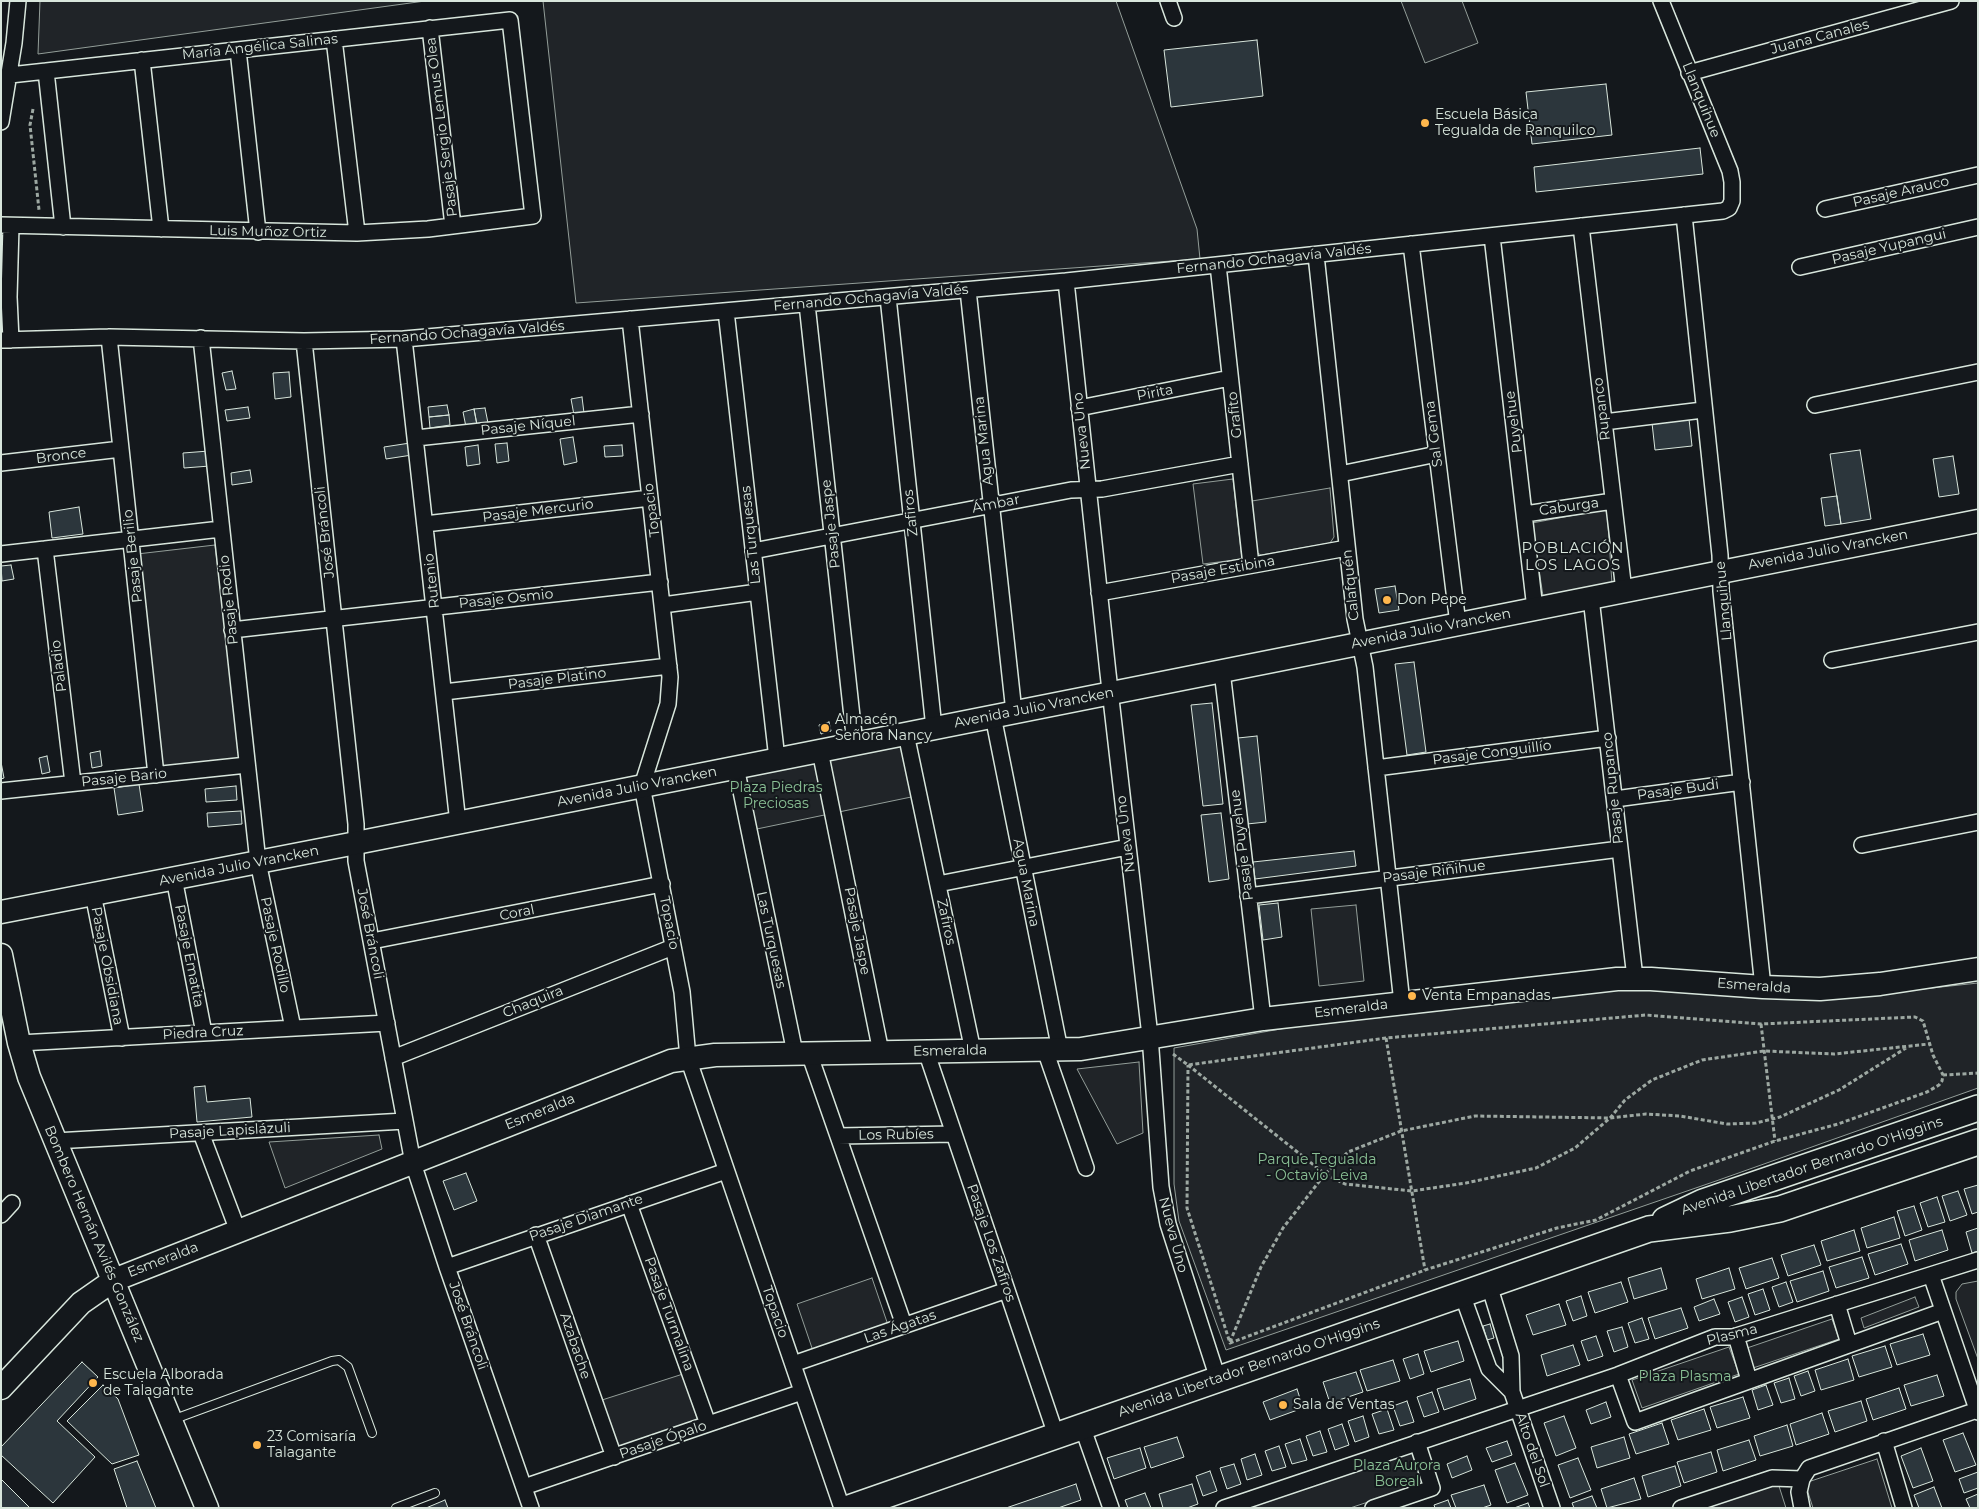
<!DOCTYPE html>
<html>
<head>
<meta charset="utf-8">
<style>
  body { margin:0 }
  #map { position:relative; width:1979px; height:1509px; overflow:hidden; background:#14181c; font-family:Montserrat,sans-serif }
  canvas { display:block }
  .frame { position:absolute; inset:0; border:2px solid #d8e6dc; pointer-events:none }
</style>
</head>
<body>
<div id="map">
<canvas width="1979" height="1509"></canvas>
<div class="frame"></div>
</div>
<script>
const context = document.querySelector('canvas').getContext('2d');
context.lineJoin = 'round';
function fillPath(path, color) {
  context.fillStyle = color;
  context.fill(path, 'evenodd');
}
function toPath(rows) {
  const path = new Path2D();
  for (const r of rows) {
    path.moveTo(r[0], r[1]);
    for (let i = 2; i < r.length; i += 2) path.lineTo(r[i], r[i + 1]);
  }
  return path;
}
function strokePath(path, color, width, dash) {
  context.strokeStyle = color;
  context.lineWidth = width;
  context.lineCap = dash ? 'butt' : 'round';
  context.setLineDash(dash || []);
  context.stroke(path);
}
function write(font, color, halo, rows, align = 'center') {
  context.font = font + ' Montserrat,sans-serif';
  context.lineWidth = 4;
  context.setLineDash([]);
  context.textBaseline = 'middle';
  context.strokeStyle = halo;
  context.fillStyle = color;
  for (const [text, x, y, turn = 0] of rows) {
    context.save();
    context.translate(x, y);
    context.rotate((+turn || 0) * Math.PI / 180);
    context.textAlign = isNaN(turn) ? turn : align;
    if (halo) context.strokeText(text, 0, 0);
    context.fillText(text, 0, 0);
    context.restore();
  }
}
const green = toPath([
  [40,1,425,1,38,54,40,1],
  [543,1,1116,1,1197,229,1200,259,576,303,543,1],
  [1401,1,1462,1,1478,43,1425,63,1401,1],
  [1233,479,1242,559,1203,564,1193,484,1233,479],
  [1330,488,1334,537,1330,543,1261,555,1256,552,1252,501,1330,488],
  [1607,509,1612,584,1543,596,1532,523,1607,509],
  [215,545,242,761,163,770,137,554,215,545],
  [905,742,916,796,752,830,739,775,905,742],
  [1356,905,1364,981,1319,986,1311,909,1356,905],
  [1978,983,1978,1088,1716,1181,1226,1350,1179,1221,1174,1184,1174,1048,1409,1006,1620,989,1772,997,1886,993,1978,983],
  [1139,1062,1143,1133,1117,1144,1077,1069,1139,1062],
  [379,1135,382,1149,285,1188,269,1142,379,1135],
  [872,1278,888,1325,813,1351,797,1304,872,1278],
  [1978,1281,1978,1359,1956,1299,1956,1292,1962,1284,1978,1281],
  [1915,1297,1919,1307,1864,1328,1861,1318,1915,1297],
  [1832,1319,1839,1339,1753,1368,1747,1348,1832,1319],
  [1729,1347,1739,1374,1642,1408,1632,1380,1729,1347],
  [683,1374,699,1424,618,1450,602,1400,683,1374],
  [1414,1449,1425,1483,1350,1508,1240,1508,1414,1449],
  [1877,1459,1892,1508,1813,1508,1805,1483,1877,1459],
  [1778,1483,1786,1508,1703,1508,1778,1483]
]);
const building = toPath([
  [1257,40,1263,96,1171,107,1164,50,1257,40],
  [1606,84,1612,135,1532,144,1526,92,1606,84],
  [1700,148,1703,174,1536,192,1534,167,1700,148],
  [232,371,236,389,226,390,222,373,232,371],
  [289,372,291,397,275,399,273,373,289,372],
  [582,397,584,413,574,415,571,399,582,397],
  [447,405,449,415,429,417,428,407,447,405],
  [248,407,250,418,227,421,225,410,248,407],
  [485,408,488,423,477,425,474,409,485,408],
  [474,409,477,425,466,427,463,412,474,409],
  [449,415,450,425,430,428,429,417,449,415],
  [1689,419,1692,446,1655,450,1652,423,1689,419],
  [573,437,577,462,564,465,560,439,573,437],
  [410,443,412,455,386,459,384,447,410,443],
  [507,443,509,461,497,463,495,444,507,443],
  [478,445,480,464,467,466,465,447,478,445],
  [622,445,623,456,605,457,604,446,622,445],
  [1860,450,1871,519,1841,524,1830,454,1860,450],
  [209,451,210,466,184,468,183,453,209,451],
  [1953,456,1959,494,1939,497,1933,459,1953,456],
  [250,470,252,482,232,485,231,473,250,470],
  [1837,496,1841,524,1825,526,1821,498,1837,496],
  [79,507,83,534,52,538,49,512,79,507],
  [11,565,14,579,2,581,1,566,11,565],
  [1395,586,1399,610,1379,613,1375,589,1395,586],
  [1414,662,1426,752,1407,755,1395,664,1414,662],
  [1212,703,1223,804,1203,806,1191,705,1212,703],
  [829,722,831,731,821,734,819,725,829,722],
  [1257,736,1266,822,1247,824,1238,738,1257,736],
  [100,751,102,766,92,768,90,753,100,751],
  [47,756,50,772,42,774,39,758,47,756],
  [1,762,4,778,1,779,1,762],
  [139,784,143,811,118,815,114,788,139,784],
  [236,786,237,800,206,802,205,789,236,786],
  [241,811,242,824,208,827,207,813,241,811],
  [1221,813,1229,879,1209,882,1201,815,1221,813],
  [1354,851,1356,866,1255,879,1253,862,1354,851],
  [1278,903,1282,937,1263,940,1259,905,1278,903],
  [205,1086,207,1102,250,1098,252,1117,197,1122,194,1087,205,1086],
  [466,1173,477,1201,454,1210,443,1181,466,1173],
  [1978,1185,1978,1212,1972,1214,1964,1189,1978,1185],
  [1958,1191,1967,1215,1950,1221,1942,1196,1958,1191],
  [1937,1197,1945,1222,1928,1227,1920,1203,1937,1197],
  [1914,1206,1922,1230,1905,1236,1897,1211,1914,1206],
  [1894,1217,1900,1238,1867,1248,1861,1228,1894,1217],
  [1978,1228,1978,1251,1972,1253,1966,1232,1978,1228],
  [1854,1230,1860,1251,1827,1261,1821,1241,1854,1230],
  [1942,1230,1948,1250,1915,1261,1909,1240,1942,1230],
  [1901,1244,1908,1264,1875,1275,1868,1254,1901,1244],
  [1814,1245,1821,1265,1788,1276,1781,1255,1814,1245],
  [1862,1257,1869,1278,1836,1288,1829,1267,1862,1257],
  [1772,1258,1779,1278,1746,1289,1739,1268,1772,1258],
  [1661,1268,1667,1289,1634,1299,1628,1278,1661,1268],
  [1729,1268,1735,1289,1702,1299,1696,1279,1729,1268],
  [1823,1271,1829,1291,1797,1302,1790,1281,1823,1271],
  [1621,1282,1628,1302,1595,1313,1588,1292,1621,1282],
  [1786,1282,1793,1302,1779,1307,1772,1287,1786,1282],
  [1763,1289,1770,1310,1755,1315,1748,1294,1763,1289],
  [1581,1296,1587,1316,1573,1321,1566,1301,1581,1296],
  [1742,1297,1749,1317,1735,1322,1728,1302,1742,1297],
  [1714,1299,1720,1314,1699,1321,1694,1307,1714,1299],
  [1559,1304,1566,1325,1533,1335,1526,1315,1559,1304],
  [1681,1308,1688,1328,1655,1339,1648,1318,1681,1308],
  [1642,1318,1649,1339,1635,1343,1628,1323,1642,1318],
  [1490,1324,1494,1338,1487,1340,1483,1326,1490,1324],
  [1622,1327,1628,1347,1614,1352,1607,1331,1622,1327],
  [1923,1334,1930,1355,1897,1365,1890,1344,1923,1334],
  [1596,1336,1603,1356,1588,1361,1581,1341,1596,1336],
  [1458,1341,1464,1361,1431,1372,1424,1351,1458,1341],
  [1573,1345,1580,1365,1547,1376,1541,1355,1573,1345],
  [1885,1346,1892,1367,1859,1377,1852,1356,1885,1346],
  [1418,1354,1424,1374,1410,1379,1403,1359,1418,1354],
  [1848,1359,1854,1380,1821,1390,1815,1370,1848,1359],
  [1393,1360,1400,1381,1367,1391,1360,1370,1393,1360],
  [82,1362,98,1377,57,1421,95,1457,53,1503,1,1455,1,1447,82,1362],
  [1808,1371,1815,1391,1801,1396,1794,1376,1808,1371],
  [1356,1372,1363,1392,1330,1403,1323,1382,1356,1372],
  [1937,1375,1944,1396,1911,1406,1904,1385,1937,1375],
  [1789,1378,1795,1399,1781,1403,1774,1383,1789,1378],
  [1470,1379,1476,1399,1444,1410,1437,1389,1470,1379],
  [103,1385,118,1399,139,1455,112,1464,67,1421,103,1385],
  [1766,1385,1773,1405,1758,1410,1752,1390,1766,1385],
  [1899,1388,1906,1409,1873,1420,1866,1399,1899,1388],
  [1297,1389,1303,1408,1270,1420,1263,1402,1297,1389],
  [1432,1392,1439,1412,1424,1417,1417,1397,1432,1392],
  [1743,1397,1750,1418,1717,1428,1710,1407,1743,1397],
  [1407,1401,1414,1422,1400,1426,1393,1406,1407,1401],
  [1861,1401,1867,1421,1835,1432,1828,1411,1861,1401],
  [1606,1402,1611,1417,1591,1424,1586,1410,1606,1402],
  [1387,1409,1394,1430,1379,1434,1372,1414,1387,1409],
  [1704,1409,1711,1430,1678,1440,1671,1420,1704,1409],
  [1822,1413,1829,1434,1796,1445,1790,1424,1822,1413],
  [1363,1416,1369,1437,1355,1442,1348,1421,1363,1416],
  [1564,1416,1576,1448,1556,1456,1544,1423,1564,1416],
  [1662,1423,1669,1444,1636,1454,1629,1434,1662,1423],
  [1342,1424,1349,1445,1335,1450,1328,1429,1342,1424],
  [1787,1425,1793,1446,1760,1456,1754,1436,1787,1425],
  [1320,1431,1327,1452,1313,1456,1306,1436,1320,1431],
  [1963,1433,1976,1465,1955,1472,1943,1440,1963,1433],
  [1177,1437,1184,1457,1151,1468,1144,1447,1177,1437],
  [1624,1437,1630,1458,1597,1468,1591,1447,1624,1437],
  [1300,1439,1307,1460,1292,1464,1285,1444,1300,1439],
  [1749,1440,1756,1460,1723,1471,1717,1450,1749,1440],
  [1507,1441,1512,1455,1492,1462,1486,1448,1507,1441],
  [1279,1446,1286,1467,1272,1471,1265,1451,1279,1446],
  [1140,1448,1146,1468,1114,1479,1107,1458,1140,1448],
  [1921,1448,1933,1481,1913,1488,1901,1456,1921,1448],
  [1711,1452,1717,1472,1684,1483,1677,1462,1711,1452],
  [1255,1454,1262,1475,1247,1480,1241,1459,1255,1454],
  [1467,1456,1472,1470,1452,1478,1447,1464,1467,1456],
  [1578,1458,1591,1490,1570,1498,1558,1465,1578,1458],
  [137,1461,156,1508,127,1508,114,1469,137,1461],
  [1515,1463,1528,1495,1507,1503,1495,1470,1515,1463],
  [1234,1464,1241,1484,1227,1489,1220,1468,1234,1464],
  [1675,1466,1681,1486,1648,1497,1642,1476,1675,1466],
  [1210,1471,1217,1491,1203,1496,1196,1476,1210,1471],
  [1978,1472,1978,1488,1964,1493,1959,1479,1978,1472],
  [1634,1478,1641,1499,1607,1508,1601,1489,1634,1478],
  [1,1479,30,1508,1,1508,1,1479],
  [1076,1484,1081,1500,1058,1508,1006,1508,1076,1484],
  [1192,1484,1198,1504,1187,1508,1163,1508,1159,1494,1192,1484],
  [1484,1485,1491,1505,1482,1508,1456,1508,1451,1495,1484,1485],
  [1934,1487,1942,1508,1919,1508,1914,1495,1934,1487],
  [1145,1493,1151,1508,1128,1508,1125,1500,1145,1493],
  [1978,1494,1978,1508,1970,1508,1966,1499,1978,1494],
  [1592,1496,1597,1508,1574,1508,1572,1503,1592,1496],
  [445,1500,448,1508,426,1508,445,1500],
  [1448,1500,1451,1508,1435,1508,1434,1505,1448,1500],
  [1528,1503,1530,1508,1514,1508,1528,1503]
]);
const path = toPath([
  [33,109,30,125,39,210],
  [1761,1024,1775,1141],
  [1386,1038,1425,1270],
  [1173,1054,1188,1065,1386,1038,1646,1015,1761,1024,1915,1017,1923,1021,1933,1055,1943,1075,1942,1081,1939,1085,1927,1092,1838,1124,1775,1141,1690,1171,1596,1220,1557,1228,1425,1270,1230,1343,1187,1208,1188,1065],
  [1188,1065,1325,1174,1345,1184,1412,1191,1466,1183,1536,1168,1575,1148,1610,1118,1625,1100,1652,1080,1702,1060,1764,1051,1834,1054,1929,1044],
  [1943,1075,1978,1073],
  [1230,1342,1261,1267,1283,1228,1325,1174,1348,1152,1401,1131,1475,1116,1610,1118,1646,1114,1680,1116,1727,1124,1756,1123,1780,1117,1839,1090,1906,1048]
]);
const lane = toPath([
  [172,1420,332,1361,339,1360,348,1367,372,1433],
  [396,1508,435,1493]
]);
const street = toPath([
  [1168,1,1174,18],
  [430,28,453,226],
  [334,39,357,233],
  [238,50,258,232],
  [142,60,161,229],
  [46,71,63,227],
  [1689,73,1951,1],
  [1,122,14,43,18,1],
  [1825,209,1978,175],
  [1684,215,1720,555,1721,591,1763,987],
  [1,225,357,233,428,229,533,216,510,20,10,75],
  [11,226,9,297,11,340],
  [1581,226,1624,591],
  [1492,236,1535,609],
  [1411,244,1458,624],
  [1316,255,1355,619,1365,667,1402,1003],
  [1218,265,1251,565],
  [1800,267,1978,227],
  [1066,281,1108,673,1150,1036,1161,1187,1168,1224,1218,1379],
  [968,290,1014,712],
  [888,297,934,728],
  [807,304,855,744],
  [726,311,777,759],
  [630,319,670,677,668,704,642,786,682,992,688,1058,842,1508],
  [109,337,156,775],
  [201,338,258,862,293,1028],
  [404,339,458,823],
  [1,340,109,337,304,341,404,339,1066,281,1723,211,1729,208,1732,201,1732,182,1730,171,1661,1],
  [304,341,356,824,356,861,413,1163,447,1267,531,1508],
  [1815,405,1978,372],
  [1079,408,1230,378],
  [1604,422,1703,410],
  [416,438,641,414],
  [1,463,121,449],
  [1340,474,1437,454],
  [1525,514,1613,501],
  [425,524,650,498],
  [45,549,73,783],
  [753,551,1071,490,1102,489,1240,464],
  [1,554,221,529],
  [1099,593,1347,548],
  [1591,598,1635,978],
  [663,605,758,592],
  [232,630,660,582],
  [1832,660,1978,632],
  [1222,671,1263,1019],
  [444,692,669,666],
  [993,716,1060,1050],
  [906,734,973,1051],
  [820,751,881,1052],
  [736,767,795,1053],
  [1376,768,1608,738],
  [1,791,247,765],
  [1615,799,1742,782],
  [1862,845,1978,822],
  [174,878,204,1033],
  [938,884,1128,847],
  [93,894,122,1038],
  [1248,896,1620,849],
  [372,941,662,884],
  [19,1043,387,1023],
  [1045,1050,1086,1168],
  [926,1051,1056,1435],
  [809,1053,904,1325],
  [393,1058,673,947],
  [201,1133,238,1231],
  [838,1136,954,1134],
  [55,1141,405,1121],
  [629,1204,708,1424],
  [1,1215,12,1203],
  [536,1235,614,1457],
  [447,1267,726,1171],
  [1931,1275,1978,1412],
  [1489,1285,1511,1356,1512,1392,1552,1508],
  [1462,1294,1489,1369,1512,1392],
  [1837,1304,1849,1344],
  [1736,1336,1749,1380],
  [793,1364,1007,1290],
  [1618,1375,1635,1422,1943,1311],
  [1082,1426,1111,1508],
  [1884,1441,1904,1508],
  [524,1487,802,1392],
  [1224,1508,1618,1375,1715,1337,1733,1337,1978,1260],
  [1373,1508,1432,1488,1417,1442],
  [1681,1508,1772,1478,1802,1479],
  [1802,1508,1799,1492,1802,1479,1809,1468,1977,1410]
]);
const secondary = toPath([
  [1,912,356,843,1978,521],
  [1,955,19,1043,29,1077,207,1508],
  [1,1388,81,1303,114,1280,671,1061,715,1055,1081,1049,1263,1019,1617,979,1651,979,1763,987,1820,989,1880,984,1978,969]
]);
const primary = toPath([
  [1665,1220,1703,1202,1978,1108],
  [849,1508,1649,1229,1730,1219,1780,1209,1978,1142]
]);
const markers = [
  [1425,123,5,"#ffb74d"],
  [1387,600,5,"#ffb74d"],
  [825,728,5,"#ffb74d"],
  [1412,996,5,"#ffb74d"],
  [93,1383,5,"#ffb74d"],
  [1283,1405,5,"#ffb74d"],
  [257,1445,5,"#ffb74d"]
];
const streetNames = [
  ["Juana Canales",1820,37,-15],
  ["María Angélica Salinas",260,47,-6],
  ["Llanquihue",1701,100,68],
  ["Pasaje Sergio Lemus Olea",442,127,-97],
  ["Pasaje Arauco",1901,192,-13],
  ["Luis Muñoz Ortiz",268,232,1],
  ["Pasaje Yupangui",1889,247,-13],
  ["Fernando Ochagavía Valdés",1274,259,-6],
  ["Fernando Ochagavía Valdés",871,298,-5],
  ["Fernando Ochagavía Valdés",467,333,-4],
  ["Pirita",1155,393,-11],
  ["Rupanco",1602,409,-97],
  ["Grafito",1235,415,-96],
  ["Puyehue",1514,422,-97],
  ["Pasaje Níquel",528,426,-6],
  ["Nueva Uno",1082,431,-96],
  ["Sal Gema",1434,434,-97],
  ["Agua Marina",984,441,-96],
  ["Bronce",61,456,-7],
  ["Ámbar",996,504,-11],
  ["Caburga",1569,507,-8],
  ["Topacio",652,510,-97],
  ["Pasaje Mercurio",538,511,-7],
  ["Zafiros",911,513,-96],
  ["Pasaje Jaspe",831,524,-96],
  ["José Bráncoli",325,532,-96],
  ["Las Turquesas",751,535,-96],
  ["Avenida Julio Vrancken",1828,550,-11],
  ["Pasaje Berilio",133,556,-96],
  ["Pasaje Estibina",1223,570,-10],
  ["Rutenio",432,581,-96],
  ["Calafquén",1351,585,-96],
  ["Pasaje Osmio",506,599,-6],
  ["Pasaje Rodio",229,600,-96],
  ["Llanquihue",1724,601,-95],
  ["Avenida Julio Vrancken",1431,629,-11],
  ["Paladio",59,666,-97],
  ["Pasaje Platino",557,679,-7],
  ["Avenida Julio Vrancken",1034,708,-11],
  ["Pasaje Conguillío",1492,753,-7],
  ["Pasaje Bario",124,778,-6],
  ["Avenida Julio Vrancken",637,787,-11],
  ["Pasaje Rupanco",1613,788,-96],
  ["Pasaje Budi",1678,790,-8],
  ["Nueva Uno",1126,834,-97],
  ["Pasaje Puyehue",1242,845,-97],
  ["Avenida Julio Vrancken",239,866,-11],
  ["Pasaje Riñihue",1434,872,-7],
  ["Agua Marina",1026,883,79],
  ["Coral",517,913,-11],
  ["Zafiros",946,922,78],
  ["Topacio",669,923,79],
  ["Pasaje Jaspe",857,931,79],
  ["José Bráncoli",370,934,79],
  ["Las Turquesas",771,940,78],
  ["Pasaje Rodillo",275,945,78],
  ["Pasaje Ematita",189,956,79],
  ["Pasaje Obsidiana",107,966,79],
  ["Esmeralda",1754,986,4],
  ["Chaquira",533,1002,-22],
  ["Esmeralda",1351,1009,-7],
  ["Piedra Cruz",203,1033,-3],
  ["Esmeralda",950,1051,-1],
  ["Esmeralda",540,1112,-22],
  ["Pasaje Lapislázuli",230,1131,-3],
  ["Los Rubíes",896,1135,-1],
  ["Avenida Libertador Bernardo O'Higgins",1812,1166,-19],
  ["Pasaje Diamante",586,1218,-19],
  ["Bombero Hernán Avilés González",94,1234,67],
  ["Nueva Uno",1173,1235,75],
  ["Pasaje Los Zafiros",991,1243,71],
  ["Esmeralda",163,1260,-21],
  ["Topacio",775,1312,71],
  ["Pasaje Turmalina",669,1314,70],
  ["José Bráncoli",468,1326,71],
  ["Las Ágatas",900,1327,-19],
  ["Plasma",1732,1335,-14],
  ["Azabache",575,1346,71],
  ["Avenida Libertador Bernardo O'Higgins",1249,1368,-19],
  ["Pasaje Ópalo",663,1440,-19],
  ["Alto del Sol",1532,1450,71]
];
const poiNames = [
  ["Escuela Básica",1435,115],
  ["Tegualda de Ranquilco",1435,131],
  ["Don Pepe",1397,600],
  ["Almacén",835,720],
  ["Señora Nancy",835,736],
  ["Venta Empanadas",1422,996],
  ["Escuela Alborada",103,1375],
  ["de Talagante",103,1391],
  ["Sala de Ventas",1293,1405],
  ["23 Comisaría",267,1437],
  ["Talagante",267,1453]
];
const parkNames = [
  ["Plaza Piedras",776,788],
  ["Preciosas",776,804],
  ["Parque Tegualda",1317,1160],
  ["- Octavio Leiva",1317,1176],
  ["Plaza Plasma",1685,1377],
  ["Plaza Aurora",1397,1466],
  ["Boreal",1397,1482]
];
const neighbourhoodNames = [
  ["POBLACIÓN",1573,549],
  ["LOS LAGOS",1573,566]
];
fillPath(green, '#202428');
strokePath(green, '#939e99', 1);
fillPath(building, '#2c363c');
strokePath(building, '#d8e6dc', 1);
strokePath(lane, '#d8e6dc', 10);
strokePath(street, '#d8e6dc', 18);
strokePath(secondary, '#d8e6dc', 25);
strokePath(primary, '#d8e6dc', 28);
strokePath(path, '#9da8a2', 3, [4, 2.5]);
strokePath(lane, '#14181c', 8);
strokePath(street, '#14181c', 15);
strokePath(secondary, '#14181c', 22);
strokePath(primary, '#14181c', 25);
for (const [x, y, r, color] of markers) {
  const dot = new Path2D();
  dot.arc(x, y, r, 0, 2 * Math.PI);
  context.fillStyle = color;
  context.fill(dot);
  strokePath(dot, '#14181c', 2);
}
write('14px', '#d8e6dc', '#14181c', streetNames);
write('14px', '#d8e6dc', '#14181c', poiNames, 'left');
write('14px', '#8ac095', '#14181c', parkNames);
context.letterSpacing = '1px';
write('15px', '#d8e6dc', '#14181c', neighbourhoodNames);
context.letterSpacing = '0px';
</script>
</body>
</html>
